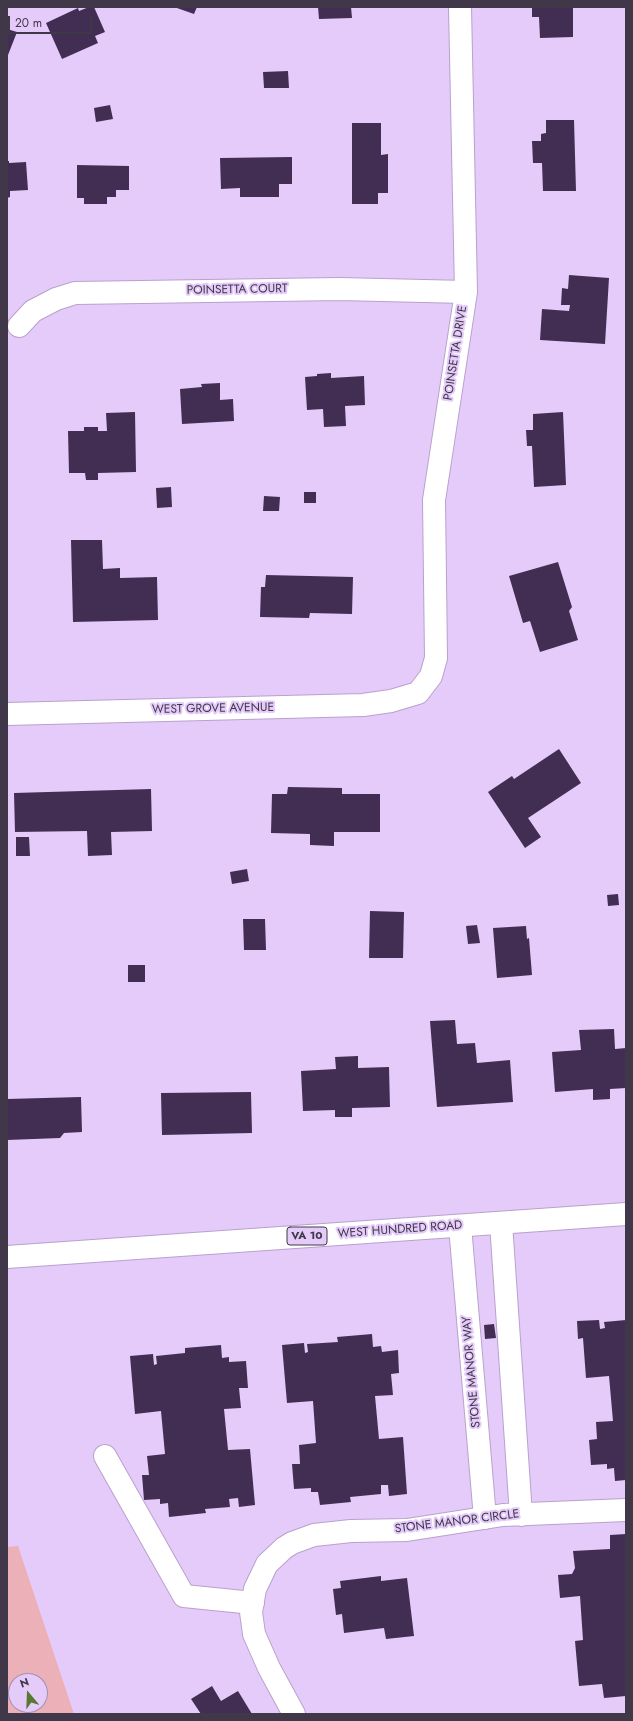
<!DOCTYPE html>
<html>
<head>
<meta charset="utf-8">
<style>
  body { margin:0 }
  #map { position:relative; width:633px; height:1721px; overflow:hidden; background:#e4cbf9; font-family:Jost,sans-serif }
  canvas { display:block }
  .frame { position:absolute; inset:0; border:8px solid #403749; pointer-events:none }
  .north { position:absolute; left:8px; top:1673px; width:40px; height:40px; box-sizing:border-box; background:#e4cbf9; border:1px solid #a290b3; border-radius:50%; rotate:341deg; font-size:11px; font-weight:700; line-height:16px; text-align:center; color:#403749 }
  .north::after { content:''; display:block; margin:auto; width:14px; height:18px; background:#58782f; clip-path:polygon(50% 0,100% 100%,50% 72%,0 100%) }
  .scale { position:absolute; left:8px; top:16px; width:84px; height:18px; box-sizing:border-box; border:2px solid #403749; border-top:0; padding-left:5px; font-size:12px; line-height:14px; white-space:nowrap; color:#403749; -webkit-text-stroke:3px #e4cbf9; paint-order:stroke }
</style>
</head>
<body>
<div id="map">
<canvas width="633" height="1721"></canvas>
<div class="frame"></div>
<div class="north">N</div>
<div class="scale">20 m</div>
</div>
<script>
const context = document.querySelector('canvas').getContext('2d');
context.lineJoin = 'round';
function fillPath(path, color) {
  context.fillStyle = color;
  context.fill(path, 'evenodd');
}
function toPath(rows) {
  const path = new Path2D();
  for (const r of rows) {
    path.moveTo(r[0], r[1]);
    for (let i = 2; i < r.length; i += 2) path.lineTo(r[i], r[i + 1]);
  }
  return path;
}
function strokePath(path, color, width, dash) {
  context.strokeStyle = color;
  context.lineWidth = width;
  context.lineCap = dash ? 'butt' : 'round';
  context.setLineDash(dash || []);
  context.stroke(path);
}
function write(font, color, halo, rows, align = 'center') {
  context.font = font + ' Jost,sans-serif';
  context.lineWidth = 4;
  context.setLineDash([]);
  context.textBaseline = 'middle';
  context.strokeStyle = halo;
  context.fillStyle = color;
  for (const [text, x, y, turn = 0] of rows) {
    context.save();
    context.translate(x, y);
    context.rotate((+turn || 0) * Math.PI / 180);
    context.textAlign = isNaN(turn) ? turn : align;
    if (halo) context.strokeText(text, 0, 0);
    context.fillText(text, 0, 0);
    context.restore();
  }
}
const green = toPath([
  [18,1546,74,1714,7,1714,7,1547],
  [16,1681,40,1681,40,1705,16,1705]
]);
const building = toPath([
  [89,7,94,7,105,32,95,36,98,43,62,59,46,23,78,8,79,11],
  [174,7,197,7,194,14],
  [318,7,351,7,352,18,319,19],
  [532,7,573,7,573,37,540,38,539,17,532,17],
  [7,29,17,32,8,55,7,55],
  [288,71,289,88,264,88,263,72],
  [110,105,113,119,96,122,94,108],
  [546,120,574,120,576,191,543,191,542,163,533,163,532,141,541,141,541,134,546,133],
  [352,123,381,123,381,155,388,154,388,193,378,193,378,204,352,204],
  [292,157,292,184,279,184,279,197,240,197,240,188,221,189,220,158],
  [7,161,9,161,9,163,26,162,28,190,10,191,10,197,7,198],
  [77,165,129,166,129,190,116,190,116,197,107,197,107,204,84,204,84,198,77,198],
  [569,275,609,278,605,344,540,340,542,309,569,311,570,305,561,305,562,288,568,289],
  [331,373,331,378,364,376,365,405,345,406,346,426,324,427,323,409,307,410,305,377,317,376,317,374],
  [220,383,220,400,233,399,234,421,182,424,180,389,202,387,201,384],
  [135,412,136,472,98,473,98,480,86,480,85,473,69,473,68,431,84,431,84,427,98,427,98,431,107,431,106,413],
  [563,412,566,485,534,487,532,446,527,446,526,430,533,430,533,414],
  [171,487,172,507,157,508,156,488],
  [304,492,316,492,316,503,304,503],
  [264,496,280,497,279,511,263,511],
  [71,540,102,540,103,569,120,568,120,578,157,577,158,620,73,622],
  [558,562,572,607,569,611,578,640,540,652,530,621,523,623,509,576],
  [266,575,353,577,352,614,310,613,309,618,260,617,261,587,265,587],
  [559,749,581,783,528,818,541,837,525,848,488,792,512,776,514,779],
  [288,787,342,788,342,794,380,794,380,832,334,832,334,846,310,845,310,834,271,833,272,794,287,794],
  [151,789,152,831,111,832,112,855,88,856,87,831,15,832,14,793],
  [16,837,29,837,30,856,16,856],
  [247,869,249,881,232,884,230,872],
  [618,894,619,905,608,906,607,895],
  [370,911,404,912,403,958,369,958],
  [243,919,265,919,266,950,244,950],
  [477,925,480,943,468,944,466,926],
  [526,926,527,939,529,938,532,975,497,978,493,928],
  [128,965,145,965,145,982,128,982],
  [455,1020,457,1044,475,1043,477,1063,510,1060,513,1102,437,1107,430,1021],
  [614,1029,615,1049,626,1048,626,1088,610,1089,610,1099,593,1100,593,1089,555,1092,552,1052,581,1050,579,1030],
  [358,1056,358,1068,389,1067,390,1107,352,1108,352,1117,335,1117,335,1110,303,1111,301,1071,336,1069,335,1057],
  [251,1092,252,1133,162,1135,161,1093],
  [81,1097,82,1132,64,1133,60,1138,7,1140,7,1099],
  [599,1320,600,1329,605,1328,604,1322,626,1320,626,1480,615,1481,614,1468,607,1469,607,1464,591,1465,589,1440,597,1439,596,1422,613,1421,609,1376,586,1378,583,1338,578,1339,577,1321],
  [494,1324,496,1338,485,1339,484,1325],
  [372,1334,373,1347,381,1346,382,1352,398,1350,399,1373,391,1374,393,1395,375,1396,379,1439,403,1437,407,1494,389,1496,388,1485,381,1485,381,1494,350,1497,351,1502,320,1505,318,1492,311,1492,311,1488,294,1489,292,1464,300,1464,299,1445,316,1443,313,1401,287,1403,282,1345,304,1343,305,1353,308,1352,307,1344,338,1342,337,1337],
  [221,1345,222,1358,229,1357,229,1362,246,1361,248,1388,239,1388,241,1408,224,1409,228,1450,250,1449,255,1505,239,1507,238,1498,229,1499,230,1507,205,1509,206,1513,169,1517,168,1503,160,1504,160,1499,144,1500,142,1475,149,1475,147,1456,165,1454,161,1411,135,1414,130,1356,153,1354,154,1365,157,1364,156,1356,185,1353,185,1348],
  [626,1534,626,1696,604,1698,602,1684,579,1686,575,1641,583,1640,580,1596,560,1598,558,1575,572,1574,575,1568,573,1551,610,1549,610,1535],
  [381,1576,381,1581,407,1578,414,1636,386,1639,384,1628,344,1633,342,1614,336,1615,333,1589,341,1588,340,1581],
  [212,1686,221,1701,238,1691,252,1714,201,1714,191,1699]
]);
const minor = toPath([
  [19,326,33,311,56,299,75,293,339,289,466,292],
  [7,714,363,705,391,701,418,693,431,676,436,658,434,500,466,292,460,7],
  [501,1223,521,1515],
  [460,1226,485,1518],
  [105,1456,184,1596,253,1603],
  [294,1714,269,1668,254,1634,251,1612,255,1589,267,1564,284,1548,292,1543,314,1535,351,1531,407,1530,503,1515,626,1510]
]);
const major = toPath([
  [7,1257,626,1214]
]);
const shields = [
  [307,1236,40]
];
const shieldNames = [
  ["VA 10",307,1236]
];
const streetNames = [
  ["POINSETTA COURT",237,290,-1],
  ["POINSETTA DRIVE",456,353,-81],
  ["WEST GROVE AVENUE",213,709,-1],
  ["WEST HUNDRED ROAD",400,1230,-4],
  ["STONE MANOR WAY",472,1372,-95],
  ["STONE MANOR CIRCLE",457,1522,-7]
];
fillPath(green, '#ebb0b8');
fillPath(building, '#422e52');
strokePath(minor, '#b9a1cd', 24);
strokePath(major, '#b9a1cd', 24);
strokePath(minor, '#fff', 22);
strokePath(major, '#fff', 22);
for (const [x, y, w] of shields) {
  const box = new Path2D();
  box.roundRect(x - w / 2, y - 9, w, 18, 3);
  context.fillStyle = '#e4cbf9';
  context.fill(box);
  strokePath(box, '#403749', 1);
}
write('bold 11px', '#403749', null, shieldNames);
write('12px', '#403749', '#e4cbf9', streetNames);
</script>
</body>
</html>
